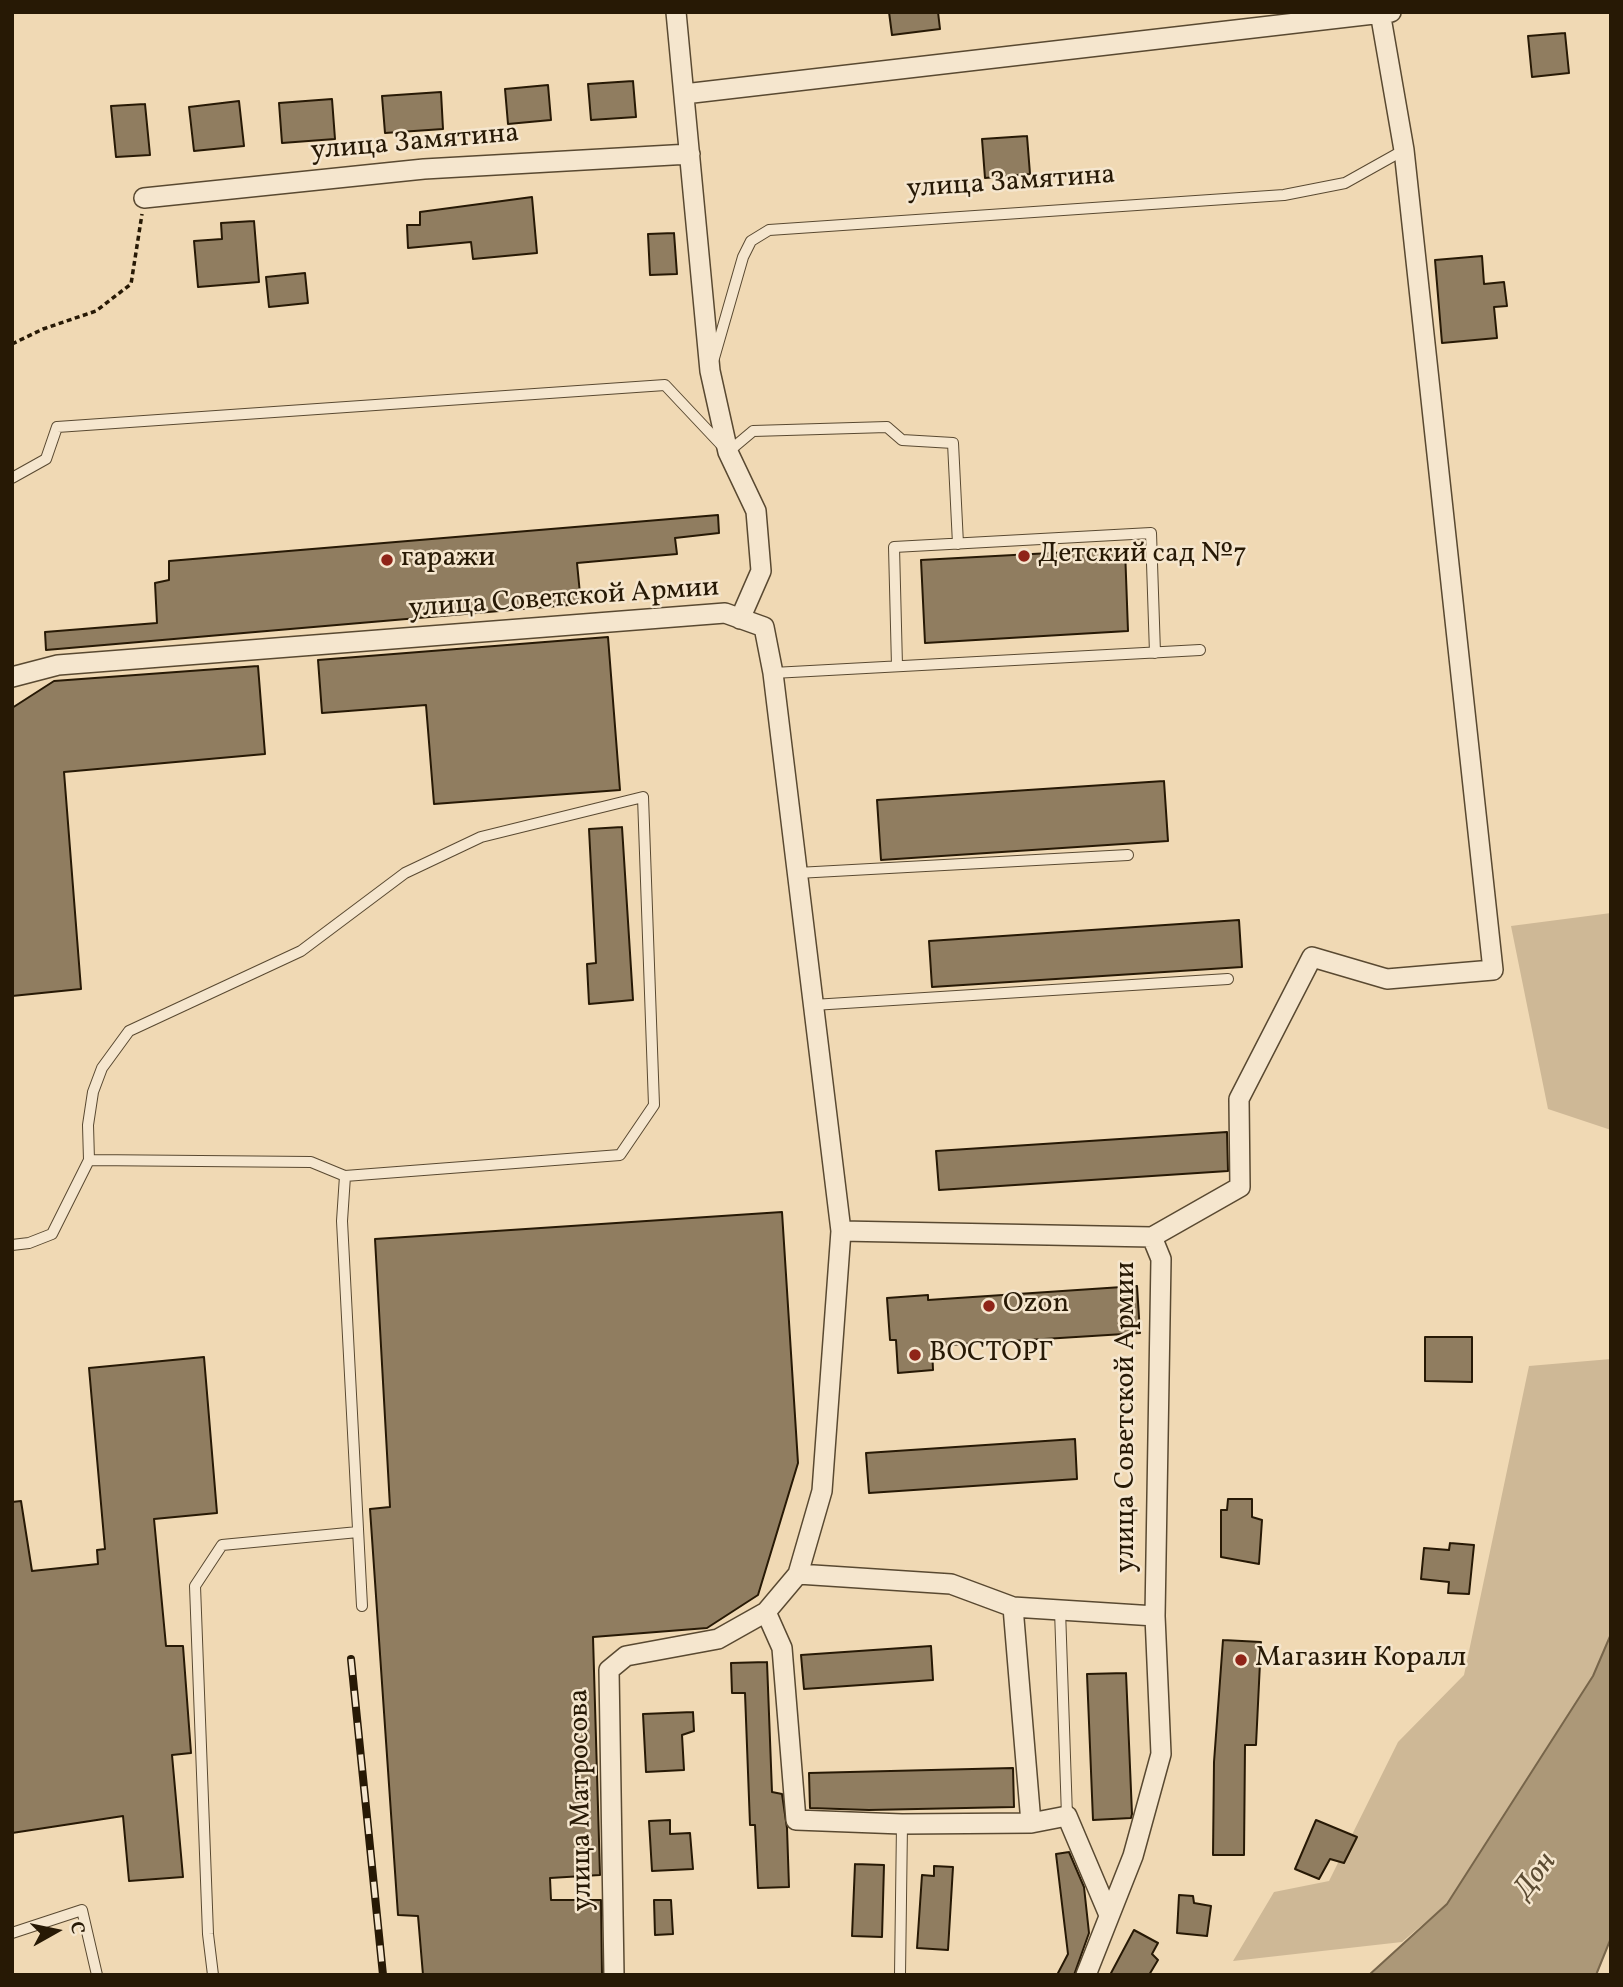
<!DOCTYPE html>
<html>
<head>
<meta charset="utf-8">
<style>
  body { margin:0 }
  #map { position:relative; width:1623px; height:1987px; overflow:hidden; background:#f0d9b4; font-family:Vollkorn,serif }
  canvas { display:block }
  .frame { position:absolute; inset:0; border:14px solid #271905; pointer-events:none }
  .north { position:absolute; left:21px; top:1896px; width:70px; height:70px; -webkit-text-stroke:5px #f5e6ce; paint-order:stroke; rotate:81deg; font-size:19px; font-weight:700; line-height:28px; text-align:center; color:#271905 }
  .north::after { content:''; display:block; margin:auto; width:24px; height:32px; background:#271905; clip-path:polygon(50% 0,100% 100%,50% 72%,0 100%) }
</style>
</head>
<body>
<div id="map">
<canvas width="1623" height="1987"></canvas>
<div class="frame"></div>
<div class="north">С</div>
</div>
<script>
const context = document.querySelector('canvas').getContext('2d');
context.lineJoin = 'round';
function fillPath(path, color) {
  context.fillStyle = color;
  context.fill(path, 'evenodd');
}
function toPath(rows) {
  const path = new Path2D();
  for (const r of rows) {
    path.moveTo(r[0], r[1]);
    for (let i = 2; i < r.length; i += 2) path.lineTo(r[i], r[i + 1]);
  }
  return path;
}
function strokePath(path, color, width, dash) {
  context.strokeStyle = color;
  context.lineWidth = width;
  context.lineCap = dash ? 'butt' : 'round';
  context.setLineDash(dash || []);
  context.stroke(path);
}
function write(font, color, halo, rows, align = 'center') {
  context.font = font + ' Vollkorn,serif';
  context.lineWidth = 5;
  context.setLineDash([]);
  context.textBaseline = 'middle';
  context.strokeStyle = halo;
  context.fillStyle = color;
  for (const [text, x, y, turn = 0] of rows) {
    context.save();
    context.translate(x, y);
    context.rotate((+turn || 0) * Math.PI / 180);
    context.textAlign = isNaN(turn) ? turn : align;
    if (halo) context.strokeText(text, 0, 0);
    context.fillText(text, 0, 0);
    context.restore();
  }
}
const green = toPath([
  [1611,913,1611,1130,1548,1109,1511,926],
  [1611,1359,1611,1634,1593,1676,1447,1904,1402,1942,1233,1961,1274,1892,1329,1881,1398,1742,1464,1675,1529,1366]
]);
const water = toPath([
  [1611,1634,1611,1938,1596,1975,1369,1975,1447,1904,1593,1676,1611,1634]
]);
const building = toPath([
  [889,12,938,12,940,29,892,35,889,12],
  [1565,33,1569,73,1532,77,1528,36,1565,33],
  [633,81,636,117,591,120,588,84,633,81],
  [548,85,551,120,508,124,505,89,548,85],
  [441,92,443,129,385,133,382,96,441,92],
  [332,99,335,139,282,143,279,103,332,99],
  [239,101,244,146,194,151,189,107,239,101],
  [145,104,150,155,116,157,111,106,145,104],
  [1027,136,1030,174,985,178,982,139,1027,136],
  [532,197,537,253,473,259,471,242,408,248,407,225,420,225,420,212,532,197],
  [254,221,259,282,198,287,194,241,222,239,221,223,254,221],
  [674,233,677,274,650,275,648,234,674,233],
  [1482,256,1484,284,1504,282,1507,306,1494,307,1497,338,1442,343,1435,260,1482,256],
  [305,273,308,303,269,307,266,277,305,273],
  [718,515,719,533,675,538,677,554,577,563,581,604,46,650,45,632,157,623,155,583,169,580,169,561,718,515],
  [1125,549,1128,631,925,643,921,560,1125,549],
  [608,637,620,790,434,804,426,705,322,713,318,660,608,637],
  [258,666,265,754,64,772,81,989,12,996,12,708,54,681,258,666],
  [1164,781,1168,841,881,860,877,800,1164,781],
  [622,827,633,1000,589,1004,587,964,596,963,589,829,622,827],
  [1239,920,1242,967,932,987,929,941,1239,920],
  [1227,1132,1228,1171,939,1190,936,1151,1227,1132],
  [782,1212,798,1463,758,1595,707,1628,593,1637,600,1875,550,1878,551,1900,601,1900,602,1975,423,1975,418,1916,398,1915,370,1509,390,1507,375,1239,782,1212],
  [1137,1286,1140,1333,932,1346,933,1370,898,1373,896,1340,890,1340,887,1298,928,1295,928,1300,1137,1286],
  [1425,1337,1472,1337,1472,1382,1425,1381,1425,1337],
  [204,1357,217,1513,154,1519,166,1646,183,1646,191,1753,172,1755,183,1877,129,1881,123,1816,12,1833,12,1502,21,1501,32,1571,98,1564,97,1550,105,1549,89,1368,204,1357],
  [1075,1439,1077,1479,869,1493,866,1453,1075,1439],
  [1228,1499,1252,1499,1252,1517,1262,1520,1259,1564,1221,1557,1221,1510,1227,1510,1228,1499],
  [1450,1543,1474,1545,1469,1594,1448,1593,1449,1582,1421,1579,1424,1548,1449,1550,1450,1543],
  [1223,1640,1261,1642,1256,1745,1245,1745,1244,1855,1213,1855,1214,1762,1223,1640],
  [931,1646,933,1680,804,1689,801,1655,931,1646],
  [767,1662,772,1792,782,1794,787,1828,789,1887,758,1888,755,1825,750,1825,745,1693,732,1693,731,1663,767,1662],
  [1126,1673,1132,1814,1131,1818,1093,1820,1087,1674,1126,1673],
  [693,1712,694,1731,682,1735,684,1770,646,1772,643,1714,693,1712],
  [1013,1768,1014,1807,869,1810,810,1808,809,1773,1013,1768],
  [670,1820,670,1834,690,1833,693,1869,652,1871,649,1821,670,1820],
  [1316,1820,1357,1837,1344,1863,1330,1859,1319,1879,1295,1869,1316,1820],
  [1069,1852,1084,1887,1089,1933,1074,1975,1057,1975,1068,1954,1056,1854,1069,1852],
  [855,1864,884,1865,882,1937,852,1936,855,1864],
  [934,1866,953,1867,948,1950,917,1948,922,1875,934,1876,934,1866],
  [1179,1895,1193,1896,1194,1903,1211,1906,1207,1936,1177,1933,1179,1895],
  [654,1900,671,1900,673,1934,655,1935,654,1900],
  [1134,1930,1158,1943,1152,1954,1158,1960,1149,1975,1110,1975,1134,1930]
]);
const path = toPath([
  [12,344,43,329,96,311,131,284,142,214]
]);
const service = toPath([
  [714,358,743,257,751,241,769,230,1284,195,1345,183,1404,150],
  [12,478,46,459,57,427,665,385,728,452,753,431,887,427,902,440,953,443,958,544],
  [897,666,894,547,1151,533,1155,653],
  [773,673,1200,650],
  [797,873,1128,855],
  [813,1005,1228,979],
  [345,1176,342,1221,362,1606],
  [12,1245,29,1243,52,1234,89,1160,88,1125,93,1092,102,1068,129,1031,301,951,405,873,481,837,643,797,654,1105,620,1155,345,1176,311,1162,89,1160],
  [1060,1610,1067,1816],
  [12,1933,82,1910,97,1975],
  [213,1975,208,1934,195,1586,222,1545,358,1532],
  [900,1975,902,1824]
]);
const minor = toPath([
  [676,12,710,371,728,452,756,511,761,571,740,619],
  [684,94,1391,12],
  [144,198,424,169,690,154],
  [12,677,58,665,725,613,764,627,773,673,841,1231,822,1491,798,1574,766,1612,782,1648,796,1820,902,1824,1031,1823,1013,1607],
  [841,1231,1152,1237,1161,1259,1155,1616],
  [1152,1237,1240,1187,1239,1099,1312,957,1387,979,1493,970,1404,150,1380,12],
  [798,1574,951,1584,1013,1607,1155,1616,1161,1754,1133,1856,1086,1975],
  [1031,1823,1067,1816,1109,1915],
  [614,1975,609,1670,626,1656,718,1639,766,1612]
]);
const rail = toPath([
  [351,1659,383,1975]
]);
const markers = [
  [1024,556,7,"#8f2418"],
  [387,560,7,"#8f2418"],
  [989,1306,7,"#8f2418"],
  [915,1355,7,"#8f2418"],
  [1241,1660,7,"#8f2418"]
];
const streetNames = [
  ["улица Замятина",415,144,-5],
  ["улица Замятина",1011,184,-4],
  ["улица Советской Армии",564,600,-4],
  ["улица Советской Армии",1128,1417,-90],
  ["улица Матросова",583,1800,-91]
];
const poiNames = [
  ["Детский сад №7",1038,556],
  ["гаражи",401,560],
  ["Ozon",1003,1306],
  ["ВОСТОРГ",929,1355],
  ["Магазин Коралл",1255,1660]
];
const waterNames = [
  ["Дон",1537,1877,-53]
];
fillPath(green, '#ceb896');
fillPath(water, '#ac9878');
strokePath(water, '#77654a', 2);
fillPath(building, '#907d60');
strokePath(building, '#271905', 2);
strokePath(service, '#594931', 12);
strokePath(minor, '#594931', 22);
strokePath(path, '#271905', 3.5, [5, 3.5]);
strokePath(service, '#f5e6ce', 10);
strokePath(minor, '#f5e6ce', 19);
strokePath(rail, '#271905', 8);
strokePath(rail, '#f5e6ce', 5, [16]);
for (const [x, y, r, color] of markers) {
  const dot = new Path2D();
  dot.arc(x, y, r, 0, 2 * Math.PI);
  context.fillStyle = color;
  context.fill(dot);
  strokePath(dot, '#f5e6ce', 2.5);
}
write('28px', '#271905', '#f5e6ce', streetNames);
write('28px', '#271905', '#f5e6ce', poiNames, 'left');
write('italic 30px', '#5c4c33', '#f5e6ce', waterNames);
</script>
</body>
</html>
